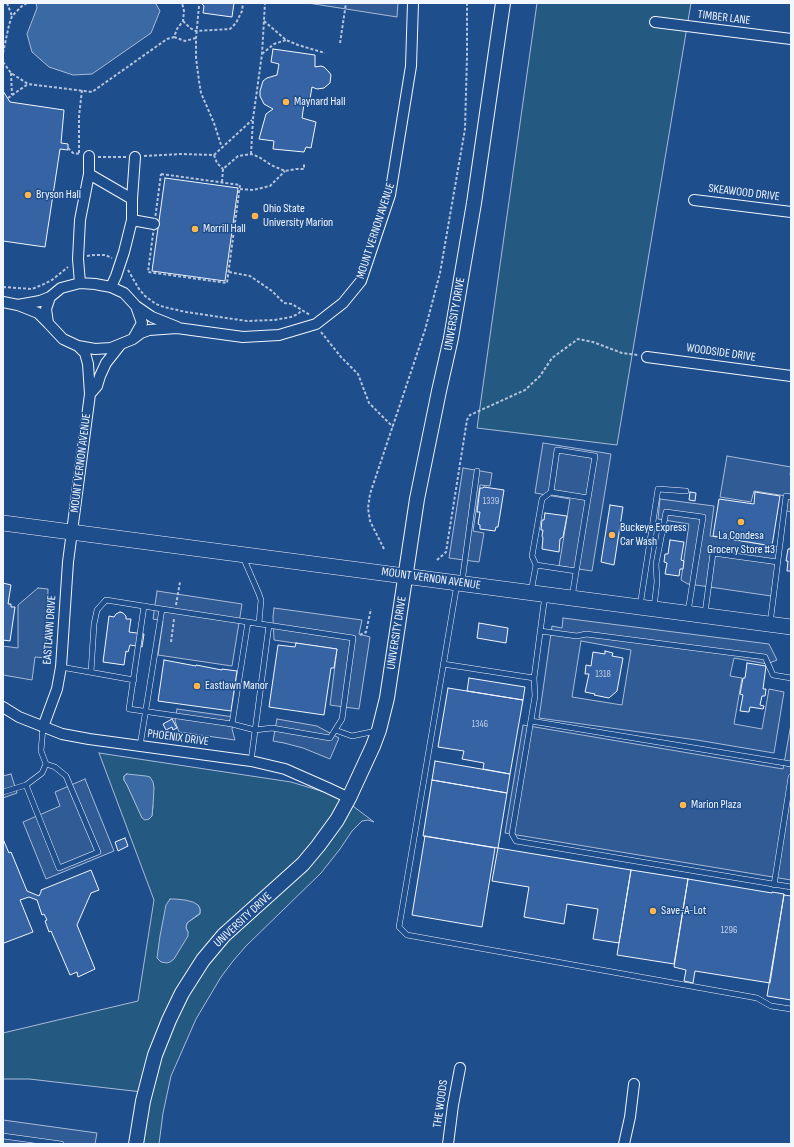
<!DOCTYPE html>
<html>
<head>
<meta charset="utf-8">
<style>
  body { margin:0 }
  #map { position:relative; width:794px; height:1147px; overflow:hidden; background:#1f4e8c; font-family:"Sofia Sans Condensed",sans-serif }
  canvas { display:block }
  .frame { position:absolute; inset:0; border:4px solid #f2f6ff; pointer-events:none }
</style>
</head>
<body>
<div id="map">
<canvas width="794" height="1147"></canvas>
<div class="frame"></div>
</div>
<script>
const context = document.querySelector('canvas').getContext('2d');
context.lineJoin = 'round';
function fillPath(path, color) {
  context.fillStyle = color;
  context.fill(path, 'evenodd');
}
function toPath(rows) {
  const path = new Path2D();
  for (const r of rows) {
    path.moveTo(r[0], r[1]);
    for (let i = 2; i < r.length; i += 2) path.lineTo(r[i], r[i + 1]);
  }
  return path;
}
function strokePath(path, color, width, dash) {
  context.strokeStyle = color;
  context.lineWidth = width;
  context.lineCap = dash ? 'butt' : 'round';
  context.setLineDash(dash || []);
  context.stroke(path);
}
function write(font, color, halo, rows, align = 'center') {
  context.font = font + ' "Sofia Sans Condensed",sans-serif';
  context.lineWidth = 3;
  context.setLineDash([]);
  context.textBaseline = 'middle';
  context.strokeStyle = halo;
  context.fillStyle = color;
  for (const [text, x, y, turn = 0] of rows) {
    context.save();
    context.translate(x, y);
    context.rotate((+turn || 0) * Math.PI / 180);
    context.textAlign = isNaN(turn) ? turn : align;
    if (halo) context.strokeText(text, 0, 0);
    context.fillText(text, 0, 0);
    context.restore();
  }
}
const green = toPath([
  [537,3,691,3,617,445,477,428,537,3],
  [99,753,291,782,341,797,374,822,368,820,362,821,352,831,340,849,321,873,246,946,233,961,221,977,196,1019,171,1076,163,1113,159,1144,133,1144,142,1092,29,1079,3,1079,3,1033,138,1001,154,900,99,753],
  [127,774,153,805,152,816,149,819,142,817,127,785,124,780,124,776,127,774],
  [170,900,198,905,200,909,200,914,187,923,186,928,188,932,170,900]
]);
const parking = toPath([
  [308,3,398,3,397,17,308,3],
  [543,443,611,454,592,571,559,566,570,499,535,493,543,443],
  [727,456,791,467,790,475,791,475,791,512,783,510,786,496,754,491,751,502,720,497,727,456],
  [463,468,492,473,490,486,480,485,473,531,484,533,479,562,449,558,463,468],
  [660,499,714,506,710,536,779,547,771,596,703,586,688,584,681,580,689,524,658,519,660,499],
  [38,588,48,589,46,658,35,657,32,680,3,675,3,646,18,648,18,605,38,588],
  [157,591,242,604,232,666,158,655,163,621,153,619,157,591],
  [274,608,362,620,359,634,370,637,359,709,330,705,337,649,274,640,273,617,274,608],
  [563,618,769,644,777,660,767,664,734,658,730,676,742,678,734,724,762,729,769,689,784,692,774,753,697,740,539,718,552,626,562,628,563,618],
  [581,641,631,650,622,705,572,697,581,641],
  [177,709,234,717,232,729,235,740,179,732,175,721,177,709],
  [277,719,317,726,339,738,330,759,303,748,284,743,273,741,277,719],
  [791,724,791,880,505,833,523,725,783,769,791,724],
  [11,774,17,793,3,798,3,776,11,774],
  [85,779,114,851,46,879,23,822,60,806,55,792,85,779],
  [3,1120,97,1133,95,1144,3,1144,3,1120]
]);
const water = toPath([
  [36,3,154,3,156,4,160,11,151,33,92,74,73,75,49,67,32,52,27,34,37,8,36,3],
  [127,774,146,776,150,777,153,782,154,788,153,805,152,816,149,819,145,820,142,818,127,785,124,780,124,776,127,774],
  [170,899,175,899,185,900,193,902,198,905,200,909,200,913,187,923,186,928,188,932,188,936,174,959,170,962,167,963,161,962,157,958,160,936,166,905,170,899]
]);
const building = toPath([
  [201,3,234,3,232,17,203,13,204,6,201,3],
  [273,49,315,55,315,67,321,66,324,67,329,72,331,75,330,83,324,88,317,89,312,87,309,105,304,104,302,118,316,122,311,148,306,147,304,152,273,149,274,141,259,139,266,114,273,109,264,104,260,96,260,91,263,81,267,78,277,75,279,64,271,62,273,49],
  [3,91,10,102,64,110,61,143,68,144,68,150,60,149,45,247,3,241,3,91],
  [165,178,238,188,225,281,152,271,165,178],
  [484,487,504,490,498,527,496,527,495,531,480,529,480,525,478,524,480,512,477,512,480,488,483,488,484,487],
  [690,492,696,493,695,501,689,500,690,492],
  [755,492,780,496,772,546,713,536,719,499,754,504,755,492],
  [610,505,623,507,614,565,601,562,610,505],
  [545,513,567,516,563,537,560,539,559,552,542,549,543,538,542,536,543,530,541,530,542,520,544,520,545,513],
  [670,540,684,542,681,560,684,561,683,569,680,569,679,576,665,574,667,563,664,562,665,554,668,554,670,540],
  [791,544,791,571,787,571,788,561,786,561,788,549,790,549,791,544],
  [3,583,11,585,8,604,11,604,11,607,15,607,10,641,3,640,3,642,3,583],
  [120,612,123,613,126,616,126,619,131,619,129,632,144,634,142,647,130,645,128,652,126,651,124,665,103,662,109,616,114,617,116,614,120,612],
  [479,623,508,628,506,643,477,638,479,623],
  [296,643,337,649,334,668,331,668,324,715,269,707,278,645,295,647,296,643],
  [605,651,613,653,612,656,623,658,617,691,609,698,594,695,595,694,585,692,589,674,585,674,586,665,591,666,593,652,605,654,605,651],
  [164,660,196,666,196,665,222,670,222,669,237,671,231,711,158,701,164,660],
  [747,663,766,666,763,689,766,689,765,696,762,696,760,705,764,706,763,709,750,707,749,712,740,711,743,695,740,694,743,678,745,678,747,663],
  [469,678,525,687,523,700,467,691,469,678],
  [448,688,523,700,510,774,483,769,484,763,462,759,464,751,438,747,448,688],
  [172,719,177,728,173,730,172,727,166,730,163,724,172,719],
  [435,761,510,774,507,793,432,780,435,761],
  [432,780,507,793,498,848,423,836,432,780],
  [425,836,495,848,482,927,412,915,425,836],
  [125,838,128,846,118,851,115,842,125,838],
  [3,839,9,853,11,852,27,891,39,896,41,892,41,890,91,870,99,890,91,893,77,925,95,969,78,977,77,972,70,975,51,931,49,932,45,921,47,920,44,914,42,915,37,900,29,897,20,900,33,932,4,943,3,940,3,839],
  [498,848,631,870,619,943,593,939,598,909,567,904,564,924,524,917,529,887,492,881,498,848],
  [631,870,688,879,674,964,617,955,631,870],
  [688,879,772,893,772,892,784,894,770,983,695,971,693,983,684,981,686,970,674,967,688,879],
  [784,895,791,896,791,1000,767,996,784,895]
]);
const path = toPath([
  [7,3,12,16],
  [199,6,196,38,196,58,199,81,201,93,214,123,222,148],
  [183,21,190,28,196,31,230,29,236,23,242,11,243,3],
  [264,21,286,40,298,45,325,53],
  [174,37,185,41,196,38],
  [340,43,346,3],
  [3,53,9,25,12,16,22,6,27,3],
  [262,54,274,44,286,40],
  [3,62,11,73,28,84,92,92,167,39,174,37,177,29,183,21,184,11,182,3],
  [11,73,12,95],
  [8,98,28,84],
  [68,148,73,153,80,154],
  [79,153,79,116,82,90],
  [251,154,253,119,262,54,265,3],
  [214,155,252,120],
  [144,156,181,154,214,155,217,163,223,169],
  [98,157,126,157],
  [161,174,240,185,227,283,148,272,161,174],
  [222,182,223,169,238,156,251,154,259,157,271,165,285,171,296,169,304,169,304,163],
  [240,189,253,190,270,186,285,171],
  [87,256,94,255,105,255,112,258],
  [128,270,139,289,145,296,156,304,164,307,186,312,247,321,274,320,291,317,298,314,302,310],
  [229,272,250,276,272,291,284,303,292,304,310,315],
  [3,287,32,289,42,285,52,280,68,267],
  [321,332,341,357,358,374,369,403,393,427],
  [384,549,370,521,368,508,370,494,425,330,440,273,465,129,467,57,467,3],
  [437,560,446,552,467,420,470,415,525,390,540,376,552,358,578,339,593,342,622,353,638,355],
  [176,605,180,582],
  [360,635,366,632,371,609],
  [171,642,174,619]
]);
const lane = toPath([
  [551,492,557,450,595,456,572,597],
  [243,557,259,594,261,600,259,623],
  [536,565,576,571],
  [462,582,477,471],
  [457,584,399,927,407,935,757,998,771,1006,791,1009],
  [531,592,536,565,532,556,542,499,551,492,588,498],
  [545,595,534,678,535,696,512,834,516,841,791,887],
  [144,606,129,709,232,724,248,622],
  [640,606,658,489,686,491],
  [654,607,657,582,656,564,666,512,703,517,688,612],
  [705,613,713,553,778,562],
  [770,624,786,496,791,497],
  [540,631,577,636,586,634,765,657,773,675,791,678],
  [443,664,534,678],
  [61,667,134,680],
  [91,672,94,624,97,610,106,600,162,609],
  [531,721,791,764],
  [335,730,352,736,376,731],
  [140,746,162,609,353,638,342,719,330,738,272,728,255,730,232,724],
  [251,761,269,625],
  [26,785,59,868,98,852,66,776,55,767,46,764],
  [3,792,26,785,42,773,46,764,41,751,43,727],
  [774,885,791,777],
  [3,1136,61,1144]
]);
const street = toPath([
  [655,22,791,39],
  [89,174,132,199],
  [694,200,791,212],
  [132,220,154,224],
  [80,283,78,259,80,220,89,174,89,156],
  [111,287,116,276,124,252,132,220,132,199,135,157],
  [3,302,18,305,40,301,50,297],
  [18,305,38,313,48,323],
  [136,306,142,323,133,339,111,348,95,349,78,346,63,339,48,323,46,309,50,297,61,288,80,283,95,284,111,287,124,293,136,306,152,317,177,327],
  [133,339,141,333,149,330,177,328,243,337,279,335,316,324,343,303,361,281,390,195,411,66,413,3],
  [647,357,791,376],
  [90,394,97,386,100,376,106,363,121,344],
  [3,707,19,717,62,734,89,739,251,761,285,769,328,788,349,798],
  [43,727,57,689,61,667,68,562,90,394,88,364,85,353,78,346],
  [448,1144,453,1105,460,1068],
  [624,1144,630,1117,634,1084]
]);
const secondary = toPath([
  [136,1144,143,1101,155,1055,169,1020,182,993,203,960,224,935,303,864,318,846,337,820,349,798,373,746,379,730,387,698,417,499,439,391,451,338,474,203,503,3]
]);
const primary = toPath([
  [3,523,791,627]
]);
const markers = [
  [286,102,4,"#ffb74d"],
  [28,195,4,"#ffb74d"],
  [255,216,4,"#ffb74d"],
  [195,229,4,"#ffb74d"],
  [741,522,4,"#ffb74d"],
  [612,535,4,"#ffb74d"],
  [197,686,4,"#ffb74d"],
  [683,805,4,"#ffb74d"],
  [653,911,4,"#ffb74d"]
];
const numberNames = [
  ["1339",491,501],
  ["1318",603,674],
  ["1346",480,724],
  ["1296",729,930]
];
const streetNames = [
  ["TIMBER LANE",724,18,7],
  ["SKEAWOOD DRIVE",744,193,7],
  ["MOUNT VERNON AVENUE",376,231,-72],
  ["UNIVERSITY DRIVE",455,314,-80],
  ["WOODSIDE DRIVE",721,353,8],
  ["MOUNT VERNON AVENUE",81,463,-83],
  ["MOUNT VERNON AVENUE",431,579,8],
  ["EASTLAWN DRIVE",50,630,-86],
  ["UNIVERSITY DRIVE",397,633,-81],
  ["PHOENIX DRIVE",178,738,8],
  ["UNIVERSITY DRIVE",243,920,-43],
  ["THE WOODS",441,1104,-82]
];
const poiNames = [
  ["Maynard Hall",294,102],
  ["Bryson Hall",36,195],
  ["Ohio State",263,209],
  ["University Marion",263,223],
  ["Morrill Hall",203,229],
  ["Buckeye Express",620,528],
  ["Car Wash",620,542],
  ["La Condesa",741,536,"center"],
  ["Grocery Store #3",741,550,"center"],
  ["Eastlawn Manor",205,686],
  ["Marion Plaza",691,805],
  ["Save-A-Lot",661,911]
];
fillPath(green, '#245a82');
strokePath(green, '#a8bbd7', 1);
fillPath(parking, '#305b95');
strokePath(parking, '#a8bbd7', 1);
fillPath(water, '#3b69a3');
strokePath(water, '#a8bbd7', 1);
fillPath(building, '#3563a3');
strokePath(building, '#f2f6ff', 1);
strokePath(lane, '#f2f6ff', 6);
strokePath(street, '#f2f6ff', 12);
strokePath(secondary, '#f2f6ff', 16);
strokePath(primary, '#f2f6ff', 16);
strokePath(path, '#b3c4dc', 2, [3, 2]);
strokePath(lane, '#1f4e8c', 5);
strokePath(street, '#1f4e8c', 10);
strokePath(secondary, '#1f4e8c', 14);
strokePath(primary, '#1f4e8c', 15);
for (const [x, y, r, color] of markers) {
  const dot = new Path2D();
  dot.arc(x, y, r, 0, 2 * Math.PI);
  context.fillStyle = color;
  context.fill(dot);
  strokePath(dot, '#1f4e8c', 1.5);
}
write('10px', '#c3d1e8', null, numberNames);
write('12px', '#f2f6ff', '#1f4e8c', streetNames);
write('12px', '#f2f6ff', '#1f4e8c', poiNames, 'left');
</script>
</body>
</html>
